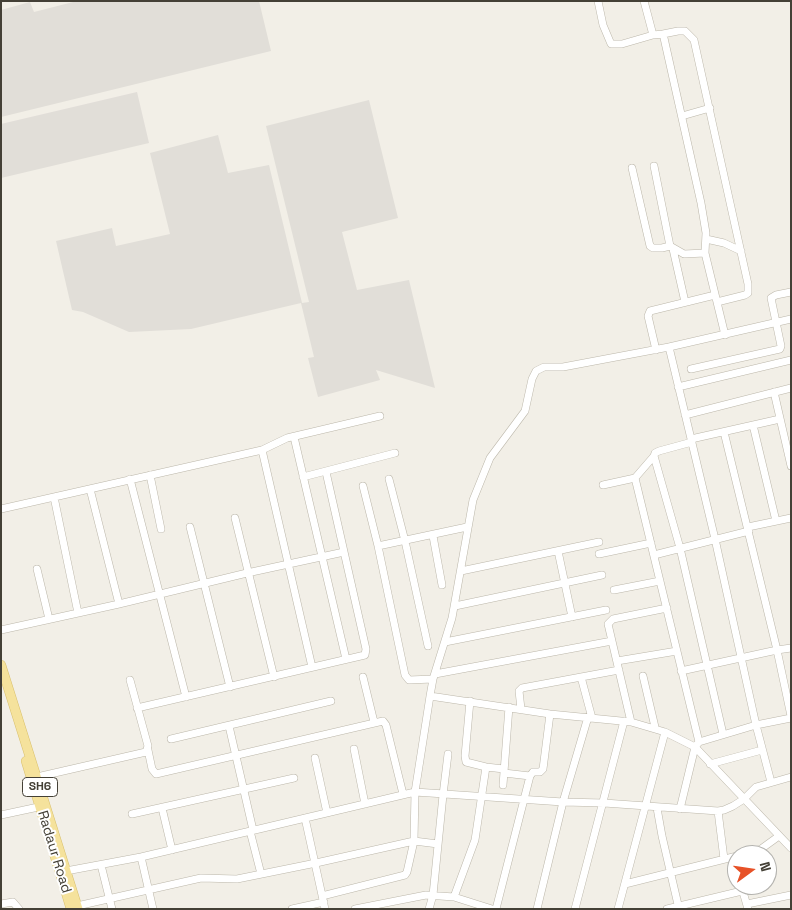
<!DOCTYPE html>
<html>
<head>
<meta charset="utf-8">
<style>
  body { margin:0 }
  #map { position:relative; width:792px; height:910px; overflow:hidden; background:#f2efe7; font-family:"Space Grotesk",sans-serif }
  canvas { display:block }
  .frame { position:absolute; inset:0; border:2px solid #444036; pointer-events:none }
  .north { position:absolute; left:727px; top:845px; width:50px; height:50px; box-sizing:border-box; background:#fff; border:1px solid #b4b3af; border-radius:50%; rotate:76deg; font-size:14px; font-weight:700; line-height:20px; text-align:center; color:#444036 }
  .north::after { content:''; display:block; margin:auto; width:18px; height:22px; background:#e75228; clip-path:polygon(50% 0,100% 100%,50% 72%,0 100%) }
</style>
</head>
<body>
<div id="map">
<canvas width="792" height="910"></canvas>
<div class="frame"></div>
<div class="north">N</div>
</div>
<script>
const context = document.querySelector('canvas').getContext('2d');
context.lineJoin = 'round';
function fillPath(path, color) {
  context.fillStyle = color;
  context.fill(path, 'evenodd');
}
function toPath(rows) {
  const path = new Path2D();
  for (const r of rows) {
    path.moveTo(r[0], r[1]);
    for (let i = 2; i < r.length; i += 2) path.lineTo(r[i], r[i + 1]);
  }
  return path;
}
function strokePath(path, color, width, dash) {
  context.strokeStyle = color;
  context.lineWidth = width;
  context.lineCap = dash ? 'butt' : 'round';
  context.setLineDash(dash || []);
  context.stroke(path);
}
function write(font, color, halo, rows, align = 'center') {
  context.font = font + ' "Space Grotesk",sans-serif';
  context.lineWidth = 4;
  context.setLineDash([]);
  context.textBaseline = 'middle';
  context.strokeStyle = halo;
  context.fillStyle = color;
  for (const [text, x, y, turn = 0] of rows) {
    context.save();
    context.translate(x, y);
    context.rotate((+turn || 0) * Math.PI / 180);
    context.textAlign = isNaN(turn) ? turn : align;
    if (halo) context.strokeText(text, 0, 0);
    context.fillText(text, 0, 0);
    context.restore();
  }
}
const industrial = toPath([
  [77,1,259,1,271,51,1,117,1,10,30,2,34,12],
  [137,92,149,143,1,178,1,124],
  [369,100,398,218,342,232,357,290,409,280,435,388,376,370,380,380,318,397,308,358,314,357,301,303,191,329,129,332,83,312,72,310,56,241,112,228,116,246,170,234,150,153,218,135,228,173,269,165,302,303,309,302,266,126]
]);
const minor = toPath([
  [598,1,603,25,611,44,622,44,653,35],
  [644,1,653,35,663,34,664,38,701,203,706,233,705,253,725,335],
  [663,34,678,31,685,31,694,40,748,284,748,293,745,295,717,302],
  [682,116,710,108],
  [654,166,670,246],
  [632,168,650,246,653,248,662,248,670,246,684,254,705,253],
  [706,239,724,243,741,251],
  [673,249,685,302],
  [669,347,715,539,756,725,771,782],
  [656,350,648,316,650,311,715,295],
  [691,369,780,349,781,346,771,298,776,295,791,292],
  [678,387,791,360],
  [774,392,791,466],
  [685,415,791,388],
  [753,425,776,521],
  [294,437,346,659],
  [691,439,780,419],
  [692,442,659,451,655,453,654,456,680,548,723,734],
  [262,450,312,667],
  [150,475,161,529],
  [303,477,395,453],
  [635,478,699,742,695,747,680,809],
  [130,479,186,697],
  [389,479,405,541,428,646],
  [603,485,635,478,654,456],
  [363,486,378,546,405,675,409,680,433,679],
  [90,489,119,604],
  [54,497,78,613],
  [1,509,262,450,287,438,380,416],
  [235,518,274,677],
  [190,527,230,687],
  [748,527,791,518],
  [433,536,442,585],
  [378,546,467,527],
  [558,551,572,617],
  [599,554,651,543],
  [654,555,749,531],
  [37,569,49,619],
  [461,571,599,542],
  [614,590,660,581],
  [455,606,602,575],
  [1,630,119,604,247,573,344,552],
  [445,642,606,610],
  [791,648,777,650,791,716],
  [617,661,677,651],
  [681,671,777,650,724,432],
  [435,674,612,641],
  [643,676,655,727],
  [363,677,374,722],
  [581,677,592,718],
  [430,696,550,714,631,722,665,732,695,747,791,848],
  [470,701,465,756,466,762,486,767,504,769],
  [137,708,365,655,366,649,326,472],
  [521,709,519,691,522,688,619,670],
  [631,722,608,624,613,619,667,608],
  [229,726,253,830],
  [171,739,331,701],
  [699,742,756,725,791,718],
  [354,749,365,804],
  [148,750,152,769,156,774,383,721,386,725,403,794],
  [315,758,327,813],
  [710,764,762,750],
  [504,773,530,776],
  [37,777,146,752,148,746,130,680],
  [503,785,509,707],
  [162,808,172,850],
  [657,808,662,836,679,909],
  [718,811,724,859],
  [132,814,294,778],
  [1,815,43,806],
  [305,818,325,909],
  [250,831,261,874],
  [739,855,761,849,779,836],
  [141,857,153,909],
  [732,857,737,872],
  [101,865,112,909],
  [66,871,141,857,415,792,563,802,604,803,718,811,724,810,733,806,744,799,756,787,791,777],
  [625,884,737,856],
  [741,885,748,909],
  [322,896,405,875,407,872,414,841,415,792,430,696,433,679,452,618,473,500,490,458,525,411,532,379,536,371,544,367,563,367,669,347,791,319],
  [454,897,475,840,486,767],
  [1,904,13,902,19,909],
  [747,904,791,895],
  [77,906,201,878,237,879,316,863,414,841,438,844],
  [292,909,324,902],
  [355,909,426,895,454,897,492,909],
  [429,909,433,895,443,795,448,754],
  [496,909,530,776,533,772,540,772,543,769,550,714],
  [537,909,563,802,588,717],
  [575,909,624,721],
  [618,909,665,732],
  [667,909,742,891]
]);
const major = toPath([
  [1,665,78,909],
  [26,761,71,909]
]);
const shields = [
  [40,787,35]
];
const shieldNames = [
  ["SH6",40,787]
];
const streetNames = [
  ["Radaur Road",54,852,73]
];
fillPath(industrial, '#e1ded8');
strokePath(minor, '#bcb7aa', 8);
strokePath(major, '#d9c06d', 10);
strokePath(minor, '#fff', 7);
strokePath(major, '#f5e29c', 9);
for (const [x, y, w] of shields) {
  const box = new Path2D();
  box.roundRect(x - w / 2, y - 9.5, w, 19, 4);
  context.fillStyle = '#fff';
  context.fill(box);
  strokePath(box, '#444036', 1);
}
write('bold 12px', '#444036', null, shieldNames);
write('14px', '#444036', '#fff', streetNames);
</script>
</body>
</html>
